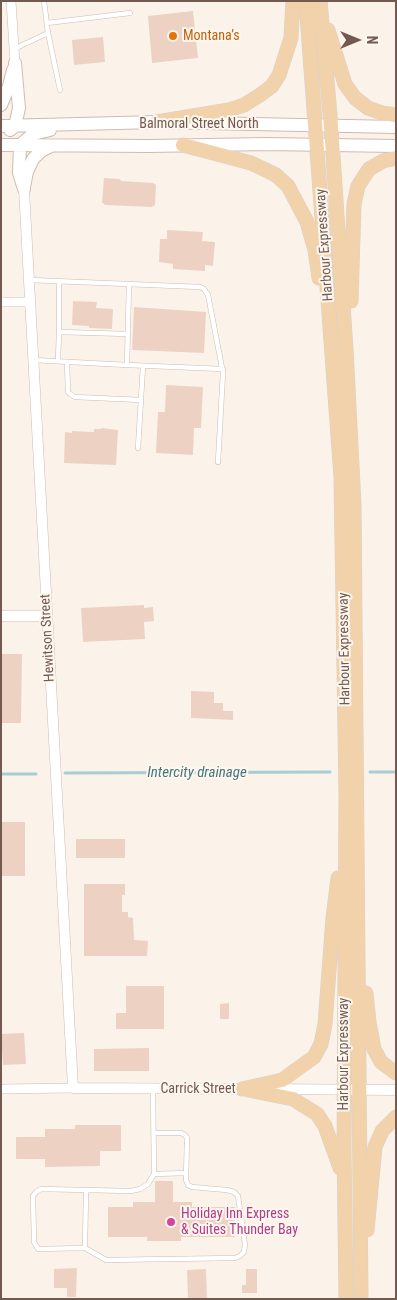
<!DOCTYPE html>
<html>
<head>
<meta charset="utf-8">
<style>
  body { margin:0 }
  #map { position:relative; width:397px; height:1300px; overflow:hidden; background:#fbf3ea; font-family:"Roboto Condensed",sans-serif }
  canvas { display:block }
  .frame { position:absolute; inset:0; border:2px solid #735a50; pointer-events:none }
  .north { position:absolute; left:332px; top:15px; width:50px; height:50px; -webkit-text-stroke:4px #fdf7f0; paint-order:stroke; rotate:90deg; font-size:14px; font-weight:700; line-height:20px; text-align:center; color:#735a50 }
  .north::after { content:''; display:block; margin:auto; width:18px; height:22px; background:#735a50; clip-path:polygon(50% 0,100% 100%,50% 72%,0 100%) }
</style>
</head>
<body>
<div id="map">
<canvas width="397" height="1300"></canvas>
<div class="frame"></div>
<div class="north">N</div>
</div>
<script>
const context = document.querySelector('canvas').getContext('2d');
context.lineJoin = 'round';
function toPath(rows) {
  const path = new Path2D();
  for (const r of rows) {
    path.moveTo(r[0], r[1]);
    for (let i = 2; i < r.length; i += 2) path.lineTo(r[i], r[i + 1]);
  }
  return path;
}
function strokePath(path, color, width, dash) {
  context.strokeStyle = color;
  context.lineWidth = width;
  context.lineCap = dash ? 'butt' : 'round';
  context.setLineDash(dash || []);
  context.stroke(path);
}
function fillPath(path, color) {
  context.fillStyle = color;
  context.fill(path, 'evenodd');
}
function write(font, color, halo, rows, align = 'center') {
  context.font = font + ' "Roboto Condensed",sans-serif';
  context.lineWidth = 4;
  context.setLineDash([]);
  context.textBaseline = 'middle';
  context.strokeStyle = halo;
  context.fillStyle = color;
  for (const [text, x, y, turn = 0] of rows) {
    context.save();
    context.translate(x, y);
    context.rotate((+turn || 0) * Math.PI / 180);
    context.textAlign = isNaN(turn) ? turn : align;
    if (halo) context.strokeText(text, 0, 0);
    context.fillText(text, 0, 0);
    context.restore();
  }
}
const stream = toPath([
  [370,772,396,772],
  [65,773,330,772],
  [1,774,36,774]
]);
const building = toPath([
  [193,11,198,58,152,63,148,16],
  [103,37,105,62,74,65,72,40],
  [104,178,119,179,122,181,153,183,156,185,155,205,152,207,105,205,102,202],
  [167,230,203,232,202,241,215,242,213,266,205,265,205,271,173,269,173,264,159,262,160,239,167,239],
  [73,301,97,302,96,308,113,309,112,329,89,328,89,326,72,325],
  [134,307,206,312,204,353,132,350],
  [166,385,203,387,201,428,194,428,193,455,156,453,158,412,165,412],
  [101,428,118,430,116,465,64,463,65,432,72,433,72,431,94,432,94,429,101,429],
  [144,605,144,608,153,607,154,621,144,622,145,639,83,642,81,608],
  [1,654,22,654,21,723,1,723],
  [191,691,214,692,214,703,223,703,223,711,233,711,233,720,191,718],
  [1,822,25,822,25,876,1,876],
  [76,839,125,839,125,858,76,858],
  [84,884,125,884,125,895,122,895,122,912,128,912,128,917,133,918,134,940,148,941,147,956,84,956],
  [126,986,164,986,164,1029,116,1029,116,1013,126,1013],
  [229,1003,229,1019,220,1019,220,1004],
  [24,1033,26,1064,3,1065,1,1034],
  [149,1048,149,1071,94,1071,94,1049],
  [75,1125,121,1125,121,1151,100,1151,100,1166,45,1167,45,1159,16,1159,16,1137,45,1137,45,1129,75,1129],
  [155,1181,173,1181,173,1202,192,1202,192,1207,235,1207,235,1237,181,1237,181,1241,147,1241,147,1237,108,1237,108,1207,133,1207,133,1202,155,1202],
  [77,1268,76,1297,67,1297,67,1288,54,1288,54,1269],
  [206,1269,207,1299,188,1299,187,1270],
  [246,1269,257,1269,257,1293,242,1293,242,1285,246,1285]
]);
const service = toPath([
  [44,1,48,33],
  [47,23,130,13],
  [14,49,48,33,60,90],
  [30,280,200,287,204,289,208,295,223,373,218,462],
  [129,285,127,365,223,369],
  [59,332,59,282],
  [33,360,127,365],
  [58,361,59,332,128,334],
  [67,362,68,392,70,394,75,397,141,400],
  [138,448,143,366],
  [154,1174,186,1173],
  [86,1190,85,1248,38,1249,34,1242,33,1196,36,1192,41,1189,131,1191,140,1189,148,1184,154,1174,153,1089],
  [85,1248,106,1260,235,1258,240,1256,244,1252,245,1245,238,1196,234,1192,227,1190,192,1187,188,1185,186,1180,187,1138,185,1135,181,1133,154,1133]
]);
const minor = toPath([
  [11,1,15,63],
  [1,302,29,302],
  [1,1089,73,1088]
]);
const tertiary = toPath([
  [24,189,73,1088,248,1089],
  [1,616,47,616],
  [265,1089,396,1090]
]);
const secondary = toPath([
  [1,105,9,86,13,70],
  [1,126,157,122,396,127],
  [10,130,15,126,19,108,15,63],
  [1,145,150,146,266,144,396,146],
  [24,187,27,172,33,159,41,151,51,146],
  [24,189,19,173,20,145,33,134,50,130]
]);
const primary = toPath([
  [306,1,341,477,346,795,344,1149,346,1299],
  [320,1,331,126,346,349,354,505,361,1299],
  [328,30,345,84,355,98,368,108,382,113,396,115],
  [157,122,229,110,244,105,260,95,272,86,279,75,291,38,293,1],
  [183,145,251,163,276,175,288,186,307,222,315,250,319,278],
  [351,301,354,204,358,186,369,169,383,161,396,158],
  [366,993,369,1022,374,1049,381,1062,396,1073],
  [242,1089,282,1080,314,1057,321,1044,325,1024,333,918,338,878],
  [248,1090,293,1099,317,1114,325,1126,340,1168],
  [367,1230,375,1147,382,1131,396,1117]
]);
const markers = [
  [173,36,5,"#e8710a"],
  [171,1222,5,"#d1479c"]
];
const foodNames = [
  ["Montana’s",183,36]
];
const streetNames = [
  ["Balmoral Street North",199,124],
  ["Harbour Expressway",325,245,-94],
  ["Hewitson Street",48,638,-93],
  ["Harbour Expressway",345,649,-91],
  ["Harbour Expressway",344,1054,-90],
  ["Carrick Street",198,1089]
];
const hotelNames = [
  ["Holiday Inn Express",181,1214],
  ["& Suites Thunder Bay",181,1230]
];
const waterNames = [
  ["Intercity drainage",197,773]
];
strokePath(stream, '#a7cfd3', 3);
fillPath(building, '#edd2c4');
strokePath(service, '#ccbbb1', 5.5);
strokePath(minor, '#ccbbb1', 10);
strokePath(tertiary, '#ccbbb1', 11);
strokePath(secondary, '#cebbaf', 14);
strokePath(primary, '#d8d1ce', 15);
strokePath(service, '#fff', 4.5);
strokePath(minor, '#fff', 9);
strokePath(tertiary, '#fff', 10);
strokePath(secondary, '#fff', 12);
strokePath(primary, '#f2d2aa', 14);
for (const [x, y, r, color] of markers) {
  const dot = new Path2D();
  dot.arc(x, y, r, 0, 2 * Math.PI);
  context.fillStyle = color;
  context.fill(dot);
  strokePath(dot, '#fdf7f0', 2);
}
write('14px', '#c56008', '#fdf7f0', foodNames, 'left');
write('14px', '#735a50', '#fdf7f0', streetNames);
write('14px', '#b23c85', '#fdf7f0', hotelNames, 'left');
write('italic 15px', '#48777d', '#fdf7f0', waterNames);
</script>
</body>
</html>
